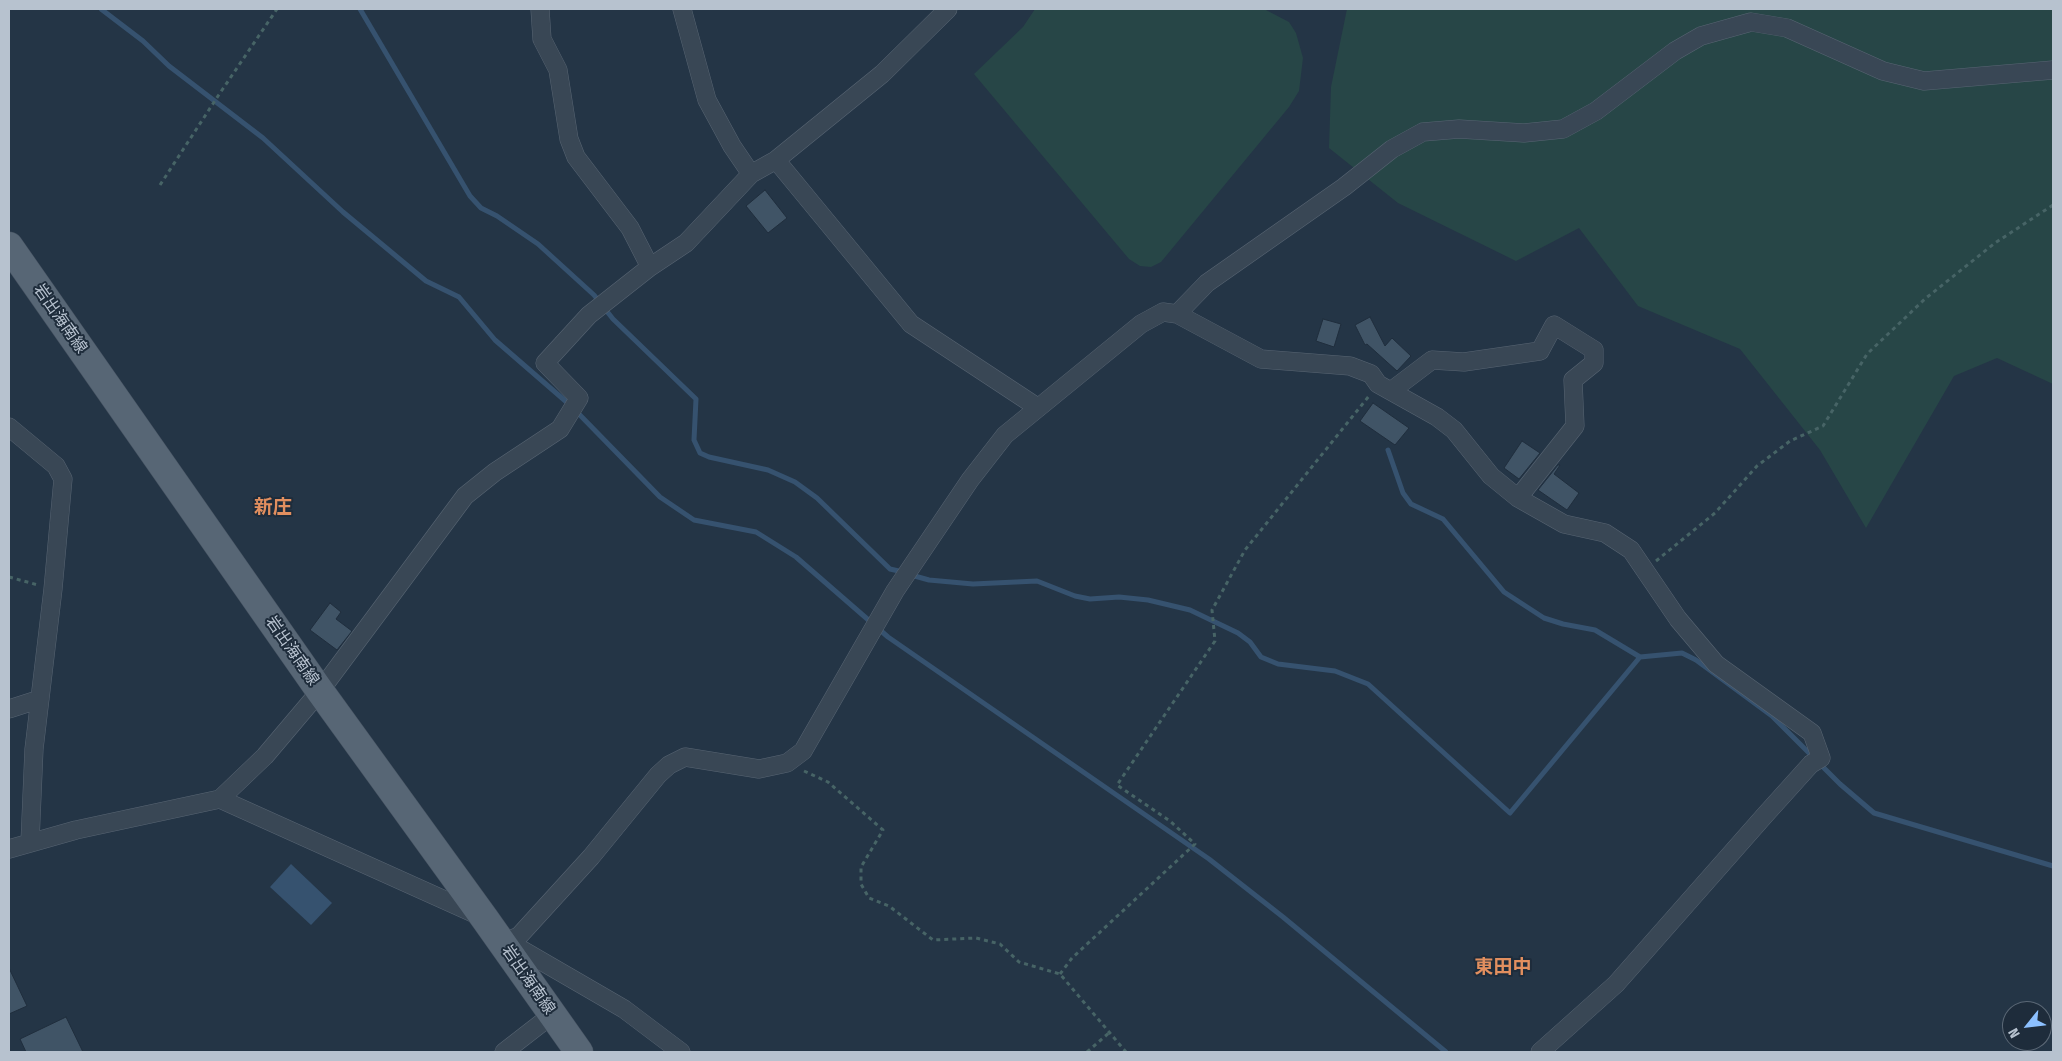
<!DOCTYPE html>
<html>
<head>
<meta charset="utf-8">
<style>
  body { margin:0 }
  #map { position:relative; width:2062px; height:1061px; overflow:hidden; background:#243546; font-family:"Fira Sans Condensed",sans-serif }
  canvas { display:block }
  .frame { position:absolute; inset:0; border:10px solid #b7c2cf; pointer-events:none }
  .north { position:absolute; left:2002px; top:1001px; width:50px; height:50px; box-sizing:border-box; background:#1e2c3b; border:1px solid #5b6876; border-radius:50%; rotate:241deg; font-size:14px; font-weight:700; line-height:20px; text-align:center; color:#b7c2cf }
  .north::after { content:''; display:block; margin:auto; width:18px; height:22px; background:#8cc0ff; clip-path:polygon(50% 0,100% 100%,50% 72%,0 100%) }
</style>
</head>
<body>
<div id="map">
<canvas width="2062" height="1061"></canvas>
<div class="frame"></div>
<div class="north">N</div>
</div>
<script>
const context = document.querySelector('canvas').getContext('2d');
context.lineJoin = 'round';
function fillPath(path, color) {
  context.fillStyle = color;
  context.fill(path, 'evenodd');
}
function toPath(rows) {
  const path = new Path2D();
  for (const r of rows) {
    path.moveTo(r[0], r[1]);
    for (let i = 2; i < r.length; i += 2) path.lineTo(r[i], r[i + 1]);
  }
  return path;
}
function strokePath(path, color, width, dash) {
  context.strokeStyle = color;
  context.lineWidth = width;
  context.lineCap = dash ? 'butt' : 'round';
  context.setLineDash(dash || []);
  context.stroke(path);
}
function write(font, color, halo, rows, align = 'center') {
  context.font = font + ' "Fira Sans Condensed","Noto Sans JP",sans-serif';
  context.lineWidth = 4;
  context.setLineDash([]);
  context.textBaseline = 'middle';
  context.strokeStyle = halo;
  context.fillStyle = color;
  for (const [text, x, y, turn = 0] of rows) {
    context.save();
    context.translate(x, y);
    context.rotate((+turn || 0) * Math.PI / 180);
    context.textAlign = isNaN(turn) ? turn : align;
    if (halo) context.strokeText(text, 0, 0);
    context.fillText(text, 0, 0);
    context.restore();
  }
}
const green = toPath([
  [1035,9,1264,9,1289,22,1296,33,1303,58,1299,91,1289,107,1161,262,1151,267,1140,266,1129,259,974,74,1023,27],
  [1347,9,2053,9,2053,384,1997,358,1954,376,1866,528,1820,450,1740,349,1638,306,1579,228,1516,261,1398,203,1329,148,1331,87]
]);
const water = toPath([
  [291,864,332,903,311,925,270,887]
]);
const stream = toPath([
  [101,9,143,41,169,66,263,138,343,212,426,281,459,297,495,340,570,405],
  [360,9,470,196,481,208,497,216,538,244,594,295,613,319,696,399,694,440,700,453,709,457,768,470,795,482,817,498,890,569,903,572],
  [576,411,660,497,694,520,756,532,796,557,888,637,1209,859,1283,917,1446,1052],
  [1388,450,1403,493,1411,504,1443,519,1504,592,1544,618,1563,624,1595,630,1640,657,1682,653,1696,660,1772,716,1840,784,1874,813,2053,866],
  [911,575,929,580,973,584,1037,581,1075,596,1090,599,1119,597,1148,600,1190,610,1238,633,1250,642,1261,657,1278,664,1335,671,1368,684,1510,813,1640,657]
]);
const building = toPath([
  [765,190,787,218,768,233,746,206,765,190],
  [1370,317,1385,346,1392,338,1411,356,1397,371,1367,344,1365,345,1355,325,1370,317],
  [1323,319,1341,324,1334,347,1316,341,1323,319],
  [1373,403,1409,428,1395,445,1360,421,1373,403],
  [1522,441,1540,453,1519,479,1504,468,1522,441],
  [1558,465,1560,465,1554,474,1579,493,1567,510,1538,490,1558,465],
  [330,603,341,612,336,619,352,631,337,650,310,630,330,603],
  [9,968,27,1006,9,1014,9,968],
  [66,1017,83,1052,26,1052,20,1039,66,1017]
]);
const path = toPath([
  [160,185,218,96,277,9],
  [1656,561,1715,513,1757,466,1790,441,1823,426,1867,354,1926,298,1995,243,2053,205],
  [9,577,38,585],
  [804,771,828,782,883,830,861,867,861,884,869,898,889,906,933,940,976,938,1000,944,1019,962,1060,974,1126,1052],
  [1060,974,1072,958,1195,844,1170,821,1117,785,1215,641,1212,610,1245,550,1369,396],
  [1087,1052,1110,1032]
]);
const minor = toPath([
  [540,9,542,39,558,70,569,139,576,157,630,228,650,267],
  [682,9,707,100,732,146,751,174],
  [776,160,911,324,1037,407],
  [1177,314,1207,283,1344,187,1392,149,1423,132,1459,129,1524,133,1563,129,1596,111,1675,51,1701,36,1751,22,1787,28,1883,71,1924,81,2053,70],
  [1391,391,1432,360,1464,362,1540,351,1554,325,1594,350,1594,363,1573,380,1575,426,1518,498],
  [9,427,56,466,63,479,53,589,34,749,30,842],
  [9,709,40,699],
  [220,799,480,916],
  [9,849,76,830,220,799,265,756,320,691,465,496,495,472,560,429,579,398,545,363,589,315,650,267,686,243,751,174,776,160,882,74,948,9],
  [502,943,519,936,591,857,658,775,669,765,685,757,759,769,787,763,803,751,895,591,970,480,1005,435,1141,324,1163,312,1177,314,1261,359,1350,366,1371,374,1378,384,1437,417,1454,430,1491,476,1518,498,1564,524,1605,533,1631,550,1678,619,1716,664,1812,733,1821,758,1811,764,1765,815,1616,984,1540,1052],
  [503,943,524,951,624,1009,681,1052],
  [504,1052,553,1014]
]);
const primary = toPath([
  [9,246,320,691,485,919,579,1052]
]);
const streetNames = [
  ["岩出海南線",60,319,55],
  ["岩出海南線",292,651,55],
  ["岩出海南線",528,980,55]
];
const quarterNames = [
  ["新庄",273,508],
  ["東田中",1503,968]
];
fillPath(green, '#274647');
fillPath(water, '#36526f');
strokePath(stream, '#36526f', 5);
fillPath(building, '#405466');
strokePath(building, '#202e3d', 1);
strokePath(minor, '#586573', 19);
strokePath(primary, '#43505f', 29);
strokePath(path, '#476466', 3, [4, 4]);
strokePath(minor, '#394755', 18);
strokePath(primary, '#576675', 28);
write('16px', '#b7c2cf', '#1e2c3b', streetNames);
write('bold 19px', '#e28f5f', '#1e2c3b', quarterNames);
</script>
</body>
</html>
